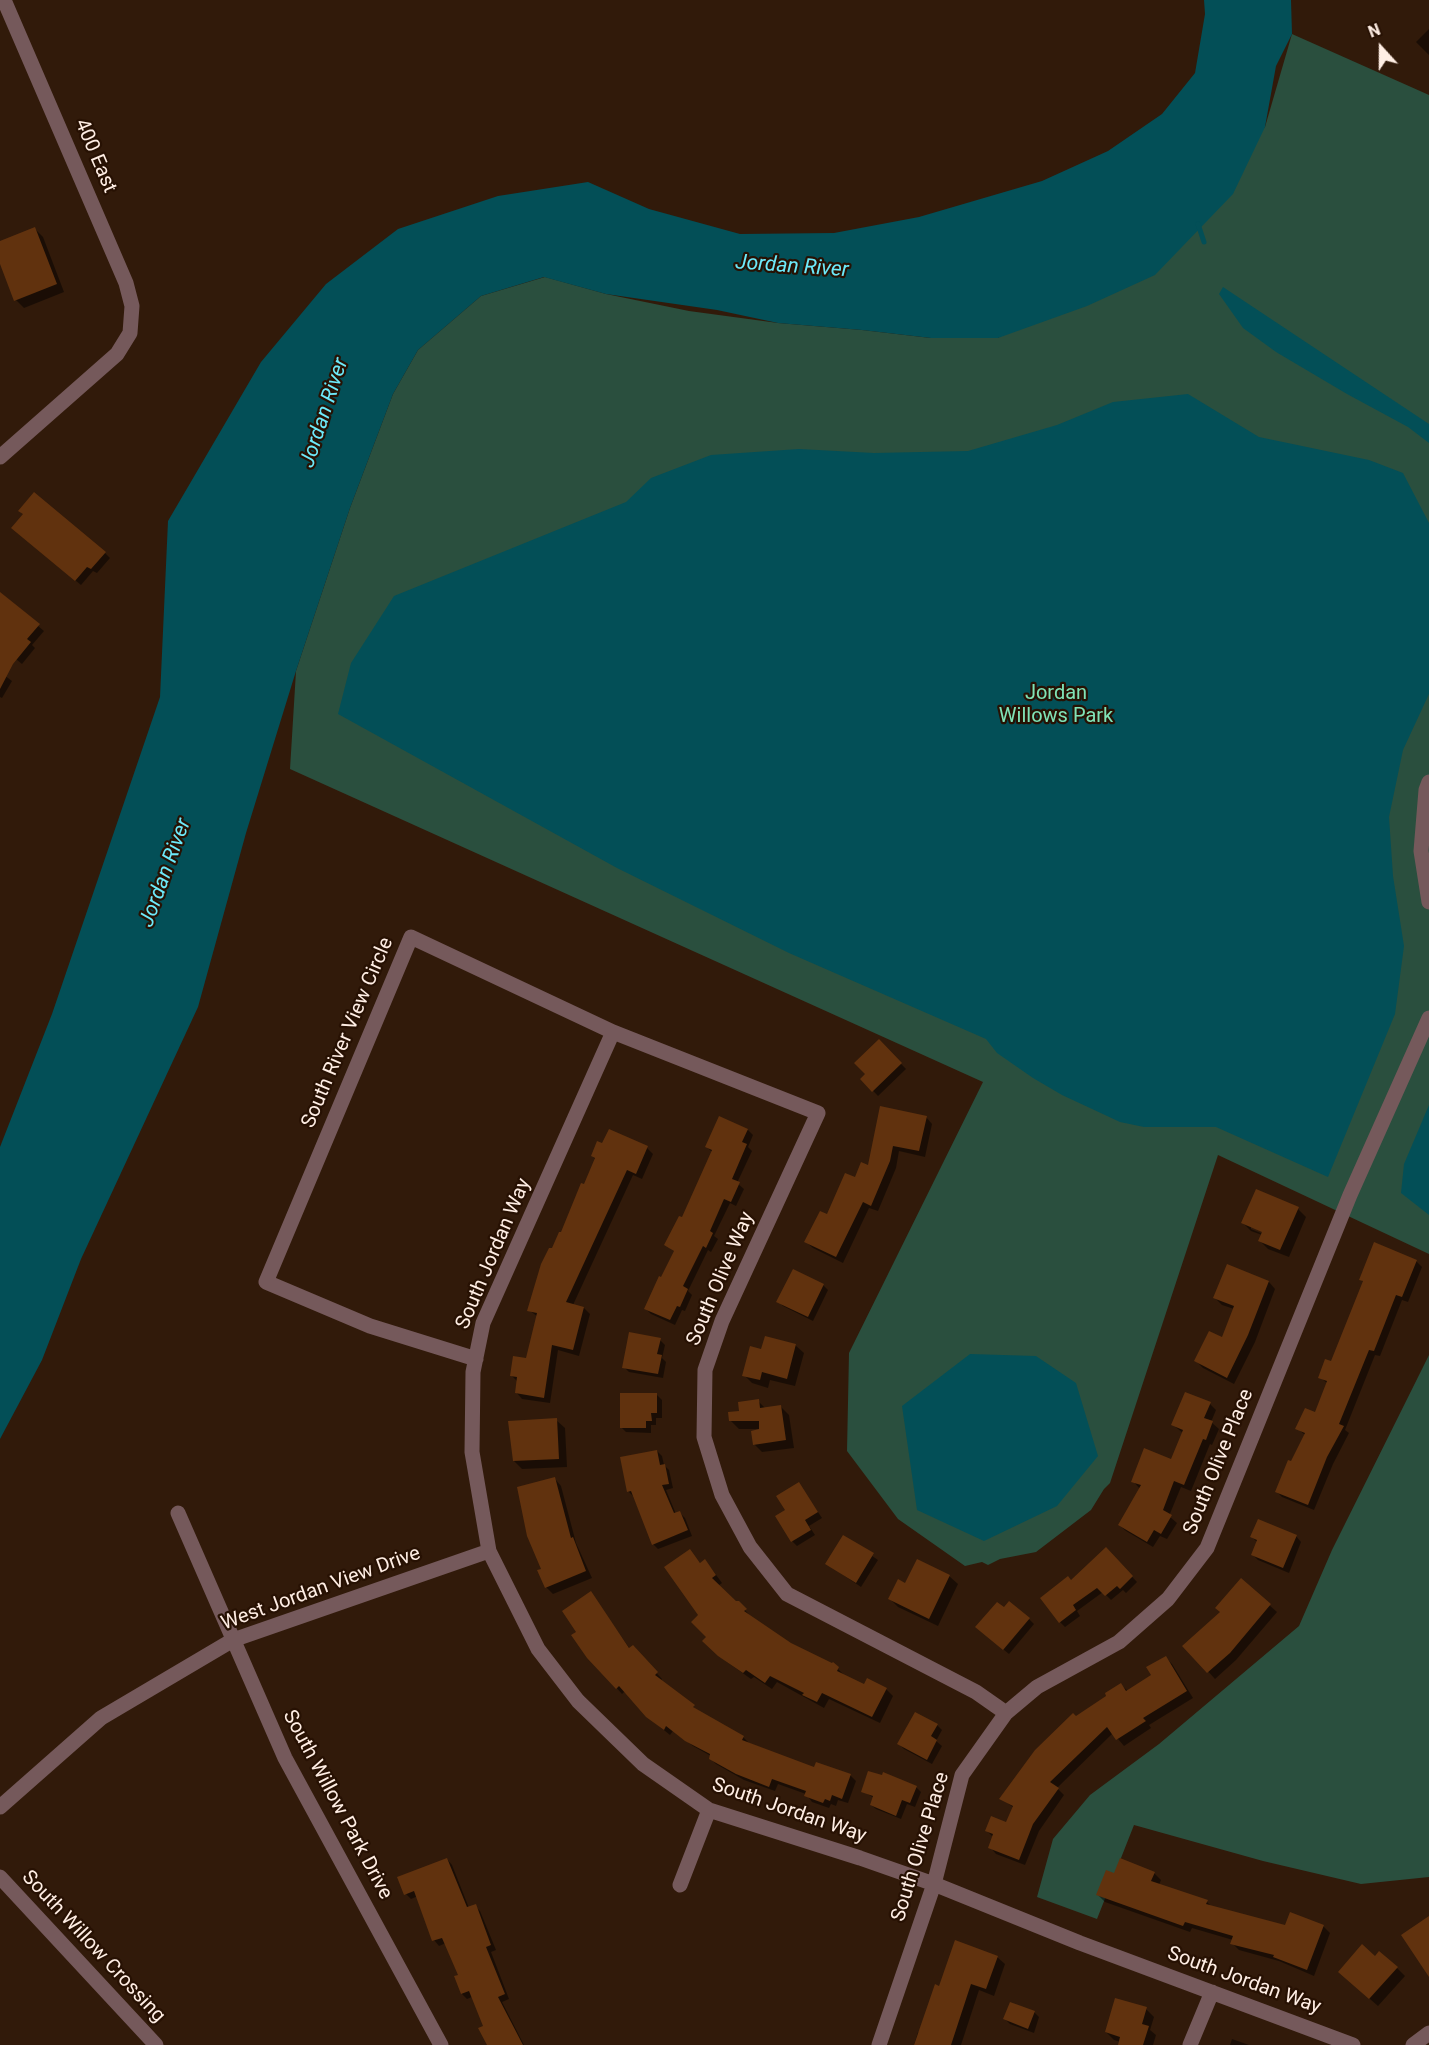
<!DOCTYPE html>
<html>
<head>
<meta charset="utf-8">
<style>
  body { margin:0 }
  #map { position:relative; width:1429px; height:2045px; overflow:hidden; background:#311a0a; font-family:Roboto,sans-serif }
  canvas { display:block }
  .north { position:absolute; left:1351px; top:18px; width:60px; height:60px; -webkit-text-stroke:4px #271103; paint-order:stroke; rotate:339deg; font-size:16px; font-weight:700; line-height:24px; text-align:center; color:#ffeee4 }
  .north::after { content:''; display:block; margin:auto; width:21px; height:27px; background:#ffeee4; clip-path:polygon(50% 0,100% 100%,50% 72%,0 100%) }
</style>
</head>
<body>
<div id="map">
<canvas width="1429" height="2045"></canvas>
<div class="north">N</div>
</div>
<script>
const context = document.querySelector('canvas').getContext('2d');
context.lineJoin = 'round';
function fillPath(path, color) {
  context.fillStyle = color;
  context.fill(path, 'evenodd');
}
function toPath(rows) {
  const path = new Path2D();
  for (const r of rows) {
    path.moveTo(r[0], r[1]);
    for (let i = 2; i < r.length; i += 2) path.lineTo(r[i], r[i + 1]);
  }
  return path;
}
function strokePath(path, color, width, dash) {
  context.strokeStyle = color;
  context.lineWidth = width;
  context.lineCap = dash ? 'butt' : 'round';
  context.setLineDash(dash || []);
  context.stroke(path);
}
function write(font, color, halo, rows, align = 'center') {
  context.font = font + ' Roboto,sans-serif';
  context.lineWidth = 4.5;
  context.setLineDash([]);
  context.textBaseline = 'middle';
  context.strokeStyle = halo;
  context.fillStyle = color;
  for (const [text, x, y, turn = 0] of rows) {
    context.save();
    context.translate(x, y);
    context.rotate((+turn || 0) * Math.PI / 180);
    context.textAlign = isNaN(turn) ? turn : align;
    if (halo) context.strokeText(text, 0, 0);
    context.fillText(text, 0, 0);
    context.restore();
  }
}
const green = toPath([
  [1292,34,1429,95,1429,1254,1218,1155,1110,1483,1104,1489,1091,1510,1036,1552,1000,1559,988,1565,982,1562,965,1566,898,1519,847,1451,849,1353,983,1082,290,769,296,671,350,508,393,394,418,350,481,296,545,277,606,294,689,311,778,323,862,330,931,338,998,338,1265,127],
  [1429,1355,1429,1877,1361,1884,1263,1861,1134,1825,1097,1919,1037,1897,1053,1839,1090,1795,1159,1744,1299,1626,1332,1550]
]);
const water = toPath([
  [1204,0,1291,0,1292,34,1276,66,1265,127,1233,194,1155,275,1087,306,998,338,931,338,862,330,778,323,717,310,606,294,544,277,481,296,418,350,393,394,350,508,296,671,246,833,198,1007,81,1259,42,1360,0,1439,0,1147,52,1014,160,697,168,521,261,362,326,284,398,229,498,196,588,182,649,209,740,234,834,233,919,217,1042,181,1108,151,1162,114,1195,73,1205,14],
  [1223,287,1429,424,1429,443,1408,427,1347,394,1276,352,1243,328,1219,294],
  [1188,394,1259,437,1369,460,1403,473,1429,523,1429,694,1403,750,1389,817,1393,876,1404,946,1395,1014,1328,1177,1216,1127,1144,1127,1120,1122,1062,1095,1033,1078,997,1053,986,1039,789,953,617,868,338,714,351,663,394,596,626,502,651,478,711,455,799,449,874,453,968,451,1057,425,1113,402],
  [1429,1105,1429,1215,1401,1193,1404,1164],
  [970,1354,1036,1356,1076,1383,1098,1456,1057,1506,984,1541,917,1510,902,1406]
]);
const shadow = toPath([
  [1429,29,1429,55,1416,42],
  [35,229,43,237,64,292,24,308,16,300,0,260,0,243],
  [18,533,105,553,110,558,97,573,93,571,81,585],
  [0,594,44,631,32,645,35,648,22,664,0,646],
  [0,672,12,681,2,698,0,697],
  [879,1041,906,1069,878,1096,862,1079,867,1074],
  [926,1117,932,1124,925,1157,899,1151,896,1168,878,1211,869,1208,843,1263,813,1248,806,1242,828,1216,856,1179],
  [748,1130,753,1135,748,1147,752,1151,737,1183,744,1189,736,1206,730,1203,714,1236,718,1239,711,1252,708,1250,688,1291,692,1295,685,1311,682,1310,675,1325,651,1314,646,1309,675,1252,666,1245,682,1219,713,1153,707,1147],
  [647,1148,653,1154,642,1179,633,1175,573,1305,584,1308,590,1314,579,1356,558,1350,550,1403,522,1399,516,1392,518,1382,511,1375,527,1360,538,1317,529,1310,553,1249,562,1234,596,1160,592,1156],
  [1298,1209,1306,1217,1289,1257,1268,1249,1260,1241,1262,1235,1251,1231,1243,1223],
  [1251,1226,1269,1233,1268,1236,1251,1229],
  [1416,1261,1422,1267,1408,1302,1402,1300,1380,1356,1375,1355,1345,1430,1349,1433,1333,1464,1314,1510,1282,1497,1276,1491,1305,1435,1297,1428,1315,1414,1328,1384,1320,1377,1332,1363,1364,1283,1361,1279],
  [1228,1266,1269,1282,1275,1289,1255,1342,1234,1384,1203,1368,1196,1361,1223,1340,1234,1309,1222,1305,1215,1298],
  [823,1285,828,1290,813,1321,783,1306,778,1301],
  [660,1340,665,1345,662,1358,666,1362,663,1378,629,1372,624,1367],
  [795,1345,804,1353,795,1386,770,1380,768,1388,752,1383,744,1375,762,1351],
  [657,1395,662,1400,662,1418,656,1418,656,1425,651,1425,651,1433,626,1432,621,1427],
  [758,1401,766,1409,781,1407,789,1415,794,1448,762,1452,754,1444,762,1429,739,1429,730,1420],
  [1210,1404,1216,1410,1211,1422,1219,1429,1212,1445,1210,1444,1191,1491,1181,1487,1169,1516,1177,1523,1167,1539,1160,1536,1153,1547,1126,1531,1119,1525,1140,1489,1133,1481,1172,1461,1183,1433,1173,1425],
  [556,1420,565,1428,567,1467,522,1469,514,1461],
  [657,1451,662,1456,664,1465,669,1470,673,1488,666,1490,676,1514,680,1513,685,1518,692,1536,658,1549,653,1544,633,1496,628,1491],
  [555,1479,561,1486,576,1543,592,1578,553,1594,546,1587,543,1569],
  [799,1484,822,1518,809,1526,815,1535,797,1546,792,1541,787,1511],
  [1296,1536,1301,1542,1289,1573,1258,1560,1253,1555,1258,1543,1252,1537],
  [844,1537,878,1560,861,1587,827,1564],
  [1106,1549,1137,1582,1126,1593,1123,1590,1111,1600,1103,1592,1077,1611,1080,1616,1065,1627,1060,1622,1071,1582],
  [690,1551,701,1564,704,1561,711,1568,722,1583,718,1586,736,1603,738,1602,752,1618,790,1644,833,1664,845,1676,865,1686,886,1689,893,1696,880,1723,829,1699,824,1708,777,1682,772,1689,754,1677,751,1679,727,1662,704,1641,708,1637,700,1615],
  [918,1561,949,1576,958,1584,938,1626,898,1607,890,1599,906,1585],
  [1241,1580,1277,1612,1236,1660,1215,1679,1185,1646,1222,1613],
  [591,1593,630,1649,632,1647,662,1679,661,1681,700,1713,743,1737,749,1743,815,1769,850,1775,856,1781,848,1803,838,1800,836,1806,831,1804,829,1808,812,1802,806,1794,778,1784,775,1791,744,1780,716,1764,710,1758,711,1756,693,1746,673,1731,670,1735,654,1722,625,1691,622,1694,589,1657,578,1632],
  [1029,1619,1034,1624,1009,1654,982,1632],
  [1165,1657,1172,1664,1193,1698,1149,1725,1151,1728,1124,1746,1113,1733,1057,1788,1064,1795,1039,1831,1025,1865,996,1854,990,1847,994,1838,987,1831,1007,1824,1014,1808,1001,1798,1076,1718,1108,1696,1121,1685,1128,1691,1153,1676],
  [937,1725,942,1730,936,1741,942,1746,932,1764,904,1749,899,1744],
  [916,1787,921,1792,915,1807,907,1804,901,1819,876,1809,871,1805,874,1798,863,1791],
  [447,1859,452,1865,469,1908,475,1906,480,1911,496,1950,491,1952,509,1999,502,2002,524,2045,488,2045,485,2027,472,1997,467,1999,462,1994,460,1976,446,1943,439,1946,434,1940,418,1896,411,1899,406,1894],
  [1154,1873,1161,1880,1159,1885,1207,1902,1212,1907,1286,1927,1323,1926,1330,1933,1314,1976,1279,1961,1239,1950,1232,1943,1233,1940,1192,1928,1190,1932,1105,1902,1098,1895,1115,1875],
  [997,1957,1005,1964,994,1996,979,1990,961,2045,914,2045,918,2032,920,2033,940,1987],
  [1375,1958,1397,1968,1405,1976,1378,2006,1348,1980],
  [1146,2009,1154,2017,1150,2030,1156,2035,1153,2045,1120,2045,1121,2042,1114,2040,1106,2032],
  [1034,2012,1039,2017,1034,2033,1010,2024,1005,2019],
  [1232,2039,1249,2045,1230,2045]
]);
const stream = toPath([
  [1198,224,1204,242]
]);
const building = toPath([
  [35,227,57,284,14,301,0,264,0,241],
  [34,492,106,552,91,569,87,567,75,581,11,528,23,514,18,511],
  [0,592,40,624,27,639,31,642,13,664,0,689],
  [879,1039,902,1063,872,1092,860,1079,865,1074,854,1063],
  [880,1106,927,1116,919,1151,893,1146,890,1161,871,1206,863,1202,836,1257,804,1242,820,1211,827,1214,845,1173,855,1177,861,1162,868,1165],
  [719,1116,748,1129,742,1142,747,1144,732,1179,740,1182,731,1202,724,1199,710,1231,713,1233,706,1248,703,1246,683,1286,688,1289,680,1307,677,1306,670,1320,644,1309,659,1276,661,1277,674,1251,664,1245,679,1216,682,1217,712,1150,705,1147],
  [609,1129,648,1146,636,1174,627,1170,566,1302,584,1307,573,1350,552,1345,544,1398,515,1393,517,1377,510,1376,513,1356,526,1358,537,1313,527,1311,541,1264,549,1248,552,1248,559,1232,561,1232,581,1183,584,1184,595,1158,591,1156,597,1141,602,1143],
  [1256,1189,1299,1207,1280,1250,1258,1241,1262,1232,1241,1223],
  [1374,1242,1417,1260,1402,1297,1396,1295,1374,1351,1369,1350,1339,1424,1344,1426,1327,1457,1308,1505,1275,1492,1288,1460,1291,1461,1305,1433,1295,1429,1305,1408,1315,1412,1327,1381,1318,1378,1325,1359,1331,1361,1363,1281,1359,1280],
  [1227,1264,1269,1281,1248,1335,1227,1378,1194,1361,1209,1331,1222,1337,1234,1306,1213,1298],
  [793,1269,824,1284,808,1317,776,1302],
  [629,1332,661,1338,657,1354,662,1355,658,1374,622,1368],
  [765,1336,796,1344,787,1379,762,1372,760,1380,742,1376,750,1346,761,1349],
  [1185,1392,1211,1402,1204,1418,1213,1421,1206,1440,1203,1439,1184,1485,1174,1481,1163,1510,1172,1515,1161,1534,1154,1530,1147,1542,1118,1525,1141,1485,1131,1482,1144,1448,1171,1459,1183,1430,1171,1425],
  [620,1393,657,1393,657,1413,651,1413,652,1421,646,1421,646,1428,620,1428],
  [759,1399,760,1408,781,1405,786,1440,753,1445,751,1431,759,1429,759,1421,729,1421,728,1412,739,1411,738,1402],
  [557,1418,559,1459,513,1461,508,1421],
  [657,1450,660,1465,665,1464,669,1484,662,1485,674,1513,680,1511,688,1530,652,1545,631,1491,627,1492,620,1457],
  [555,1477,571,1538,573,1537,586,1571,545,1588,537,1570,541,1569,527,1536,517,1487],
  [799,1482,818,1512,805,1520,811,1530,791,1542,775,1516,785,1510,776,1496],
  [1258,1519,1297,1535,1283,1568,1251,1555,1257,1540,1250,1537],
  [843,1535,874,1553,856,1583,825,1564],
  [1106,1547,1133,1576,1120,1589,1117,1586,1105,1596,1097,1588,1073,1605,1076,1610,1059,1623,1040,1598,1068,1576,1071,1580],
  [690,1549,700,1563,705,1559,716,1575,712,1578,736,1601,739,1601,747,1609,744,1611,791,1643,832,1663,833,1662,839,1667,837,1671,864,1684,867,1678,887,1688,872,1717,822,1693,817,1702,802,1695,804,1693,770,1676,765,1683,746,1670,743,1673,718,1656,702,1641,706,1637,691,1622,698,1615,664,1567],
  [917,1559,950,1575,929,1619,888,1599,898,1579,905,1583],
  [1241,1578,1271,1604,1230,1653,1207,1673,1182,1646,1220,1612,1215,1608],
  [591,1591,629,1648,633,1645,658,1672,655,1675,695,1705,693,1707,744,1736,742,1740,814,1767,816,1762,851,1774,842,1799,832,1795,830,1801,825,1799,823,1803,804,1796,806,1791,772,1779,769,1787,736,1774,709,1759,710,1754,685,1741,666,1726,664,1730,646,1717,619,1686,616,1689,587,1658,571,1635,576,1632,562,1611],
  [1009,1601,1030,1618,1003,1650,975,1627,997,1602,1004,1607],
  [1166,1656,1187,1691,1143,1718,1146,1721,1116,1740,1107,1727,1050,1782,1059,1788,1033,1824,1019,1860,988,1848,993,1834,985,1831,991,1816,1006,1822,1013,1806,999,1799,1035,1750,1073,1713,1076,1716,1106,1696,1105,1693,1121,1683,1126,1691,1151,1675,1146,1667],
  [915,1712,938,1724,931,1736,937,1740,927,1760,897,1744],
  [868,1771,882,1775,883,1772,917,1786,910,1803,902,1800,896,1816,870,1805,873,1796,861,1792],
  [447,1858,467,1907,476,1904,491,1945,486,1947,505,1994,498,1997,523,2045,487,2045,478,2028,483,2026,469,1991,461,1994,454,1976,458,1975,442,1938,432,1941,414,1891,404,1895,397,1877],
  [1120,1858,1155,1872,1151,1881,1208,1900,1206,1904,1285,1925,1290,1912,1324,1925,1307,1970,1273,1957,1274,1955,1230,1944,1233,1936,1185,1922,1183,1926,1096,1895,1106,1870,1114,1873],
  [1429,1916,1429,1977,1401,1935],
  [955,1940,998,1956,986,1989,971,1984,951,2045,914,2045,935,1984,939,1986],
  [1362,1944,1375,1956,1379,1951,1398,1967,1369,1999,1338,1972],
  [1115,1998,1147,2007,1142,2024,1149,2026,1143,2045,1118,2045,1120,2037,1105,2032],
  [1010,2002,1035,2011,1028,2029,1003,2019]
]);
const minor = toPath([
  [1429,782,1426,790,1421,851,1429,902],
  [613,1032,483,1323,473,1372,472,1452,489,1551,538,1649,578,1701,643,1764,709,1810,860,1858,934,1884,1080,1943,1353,2045],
  [476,1359,370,1326,266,1282,411,937,613,1032,818,1113,722,1321,705,1370,704,1437,722,1495,750,1547,787,1594,976,1692,1006,1713],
  [178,1513,285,1758,441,2045],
  [0,1807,101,1718,233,1640,489,1551],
  [0,1877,156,2045],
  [680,1885,709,1810],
  [879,2045,934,1884,962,1775,1006,1713,1037,1687,1119,1642,1168,1599,1207,1548,1350,1195,1429,1018],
  [1190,2045,1212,1992],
  [1413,2045,1429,2033]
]);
const tertiary = toPath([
  [0,457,117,354,130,333,132,306,126,283,4,0]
]);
const streetNames = [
  ["400 East",95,156,67],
  ["South River View Circle",348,1033,-67],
  ["South Jordan Way",494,1254,-67],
  ["South Olive Way",721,1279,-67],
  ["South Olive Place",1219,1462,-68],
  ["West Jordan View Drive",321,1589,-20],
  ["South Willow Park Drive",337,1805,62],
  ["South Jordan Way",789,1811,19],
  ["South Olive Place",921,1847,-73],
  ["South Willow Crossing",93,1947,47],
  ["South Jordan Way",1244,1981,20]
];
const parkNames = [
  ["Jordan",1056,694],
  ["Willows Park",1056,717]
];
const waterNames = [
  ["Jordan River",792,267,4],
  ["Jordan River",325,413,-72],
  ["Jordan River",166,873,-70]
];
fillPath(green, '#2a4f3e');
fillPath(water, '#034f57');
fillPath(shadow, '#0007');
strokePath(stream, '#034f57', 5);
fillPath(building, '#61320e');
strokePath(minor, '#75595b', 15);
strokePath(tertiary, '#75595b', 15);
write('20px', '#ffeee4', '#271103', streetNames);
write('20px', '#80e3b7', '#271103', parkNames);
write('italic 21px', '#6deafa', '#271103', waterNames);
</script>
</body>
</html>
